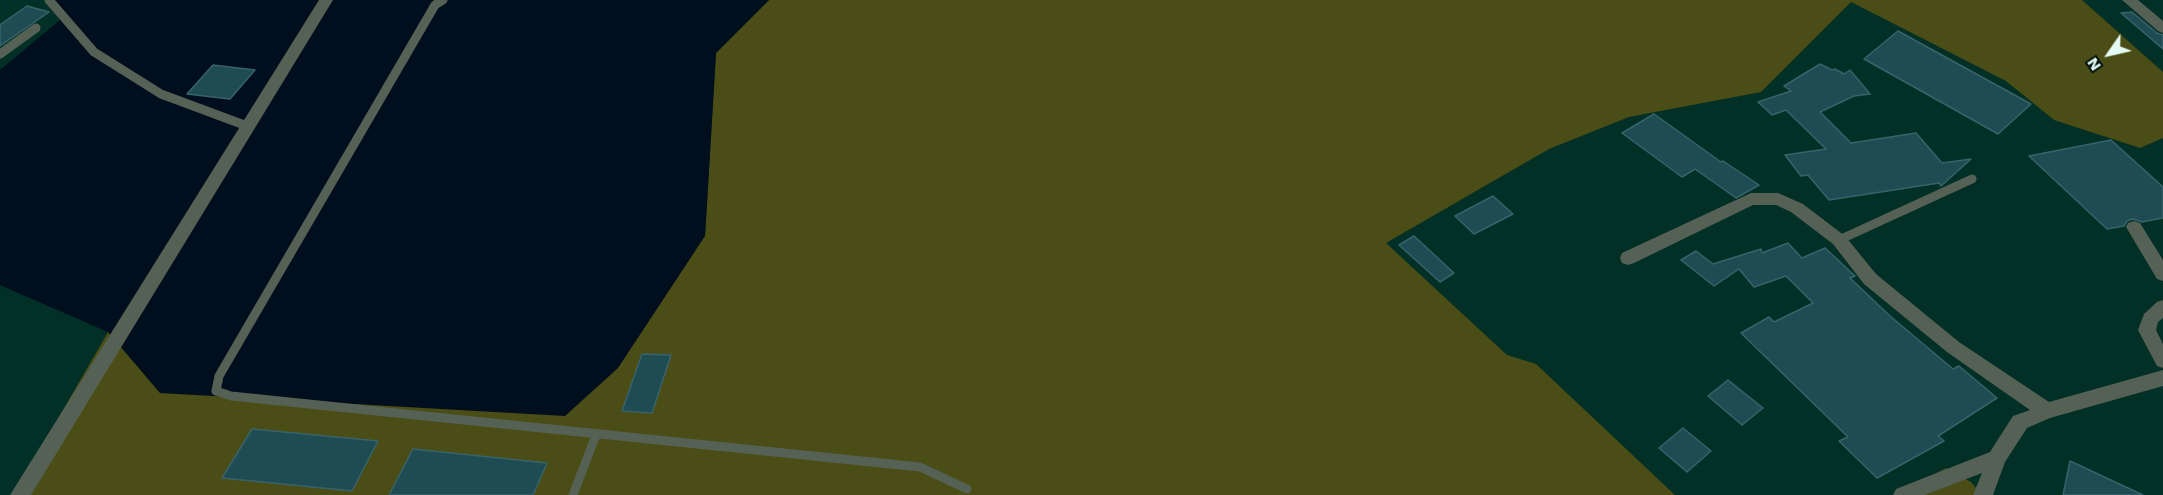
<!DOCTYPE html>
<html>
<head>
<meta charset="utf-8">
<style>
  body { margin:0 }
  #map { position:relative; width:2163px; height:495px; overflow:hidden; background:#022f26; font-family:"Work Sans",sans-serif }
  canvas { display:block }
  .north { position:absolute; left:2079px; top:24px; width:60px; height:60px; -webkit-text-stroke:4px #041310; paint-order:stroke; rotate:236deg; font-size:16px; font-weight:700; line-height:24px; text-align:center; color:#e5fbf5 }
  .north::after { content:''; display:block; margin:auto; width:21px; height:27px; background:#e5fbf5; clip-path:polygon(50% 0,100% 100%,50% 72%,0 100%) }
</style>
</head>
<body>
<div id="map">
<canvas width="2163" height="495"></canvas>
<div class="north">N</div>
</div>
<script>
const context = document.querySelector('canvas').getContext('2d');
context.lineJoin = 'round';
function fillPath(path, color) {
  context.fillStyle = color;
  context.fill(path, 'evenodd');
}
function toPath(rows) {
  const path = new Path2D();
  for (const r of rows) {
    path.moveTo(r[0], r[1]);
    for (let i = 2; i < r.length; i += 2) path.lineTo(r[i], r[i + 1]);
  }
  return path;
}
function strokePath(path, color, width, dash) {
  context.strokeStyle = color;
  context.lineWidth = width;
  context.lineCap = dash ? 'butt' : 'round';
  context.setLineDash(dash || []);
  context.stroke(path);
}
const green = toPath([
  [769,0,2082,0,2163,72,2163,138,2140,148,2054,120,2006,81,1851,2,1761,92,1629,117,1549,149,1386,243,1507,355,1536,364,1675,495,14,495,108,332,161,393,705,236,716,53],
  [1946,468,1971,482,1982,495,1895,495]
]);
const water = toPath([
  [45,0,769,0,716,53,705,236,618,368,565,416,160,393,108,332,0,285,0,70,60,20]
]);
const building = toPath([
  [27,6,49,12,0,46,0,25,27,6],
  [2132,12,2157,33,2163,35,2163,49,2121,13,2132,12],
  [1898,31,2031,104,1998,134,1864,59,1898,31],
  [1820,64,1832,70,1835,69,1844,74,1850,70,1870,94,1854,96,1820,112,1851,143,1916,133,1942,163,1971,159,1941,186,1939,183,1829,200,1808,175,1801,176,1785,155,1826,149,1786,110,1772,115,1758,102,1791,91,1784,86,1820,64],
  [213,65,255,70,230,99,187,94,213,65],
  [1654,114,1721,162,1723,161,1759,185,1736,198,1695,169,1682,177,1622,133,1654,114],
  [2111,140,2163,187,2163,218,2142,222,2133,219,2127,221,2124,226,2107,229,2029,156,2111,140],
  [1493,196,1513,214,1474,234,1455,216,1493,196],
  [1414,236,1454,273,1440,282,1399,245,1414,236],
  [1788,243,1802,258,1825,248,1855,276,1850,278,1890,316,1953,369,1959,366,1997,398,1938,436,1944,441,1877,478,1839,441,1848,437,1741,333,1769,317,1774,322,1813,303,1786,276,1754,287,1739,269,1714,286,1681,260,1696,251,1713,264,1761,249,1762,253,1788,243],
  [642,354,671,355,652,413,622,411,642,354],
  [1728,380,1763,408,1742,425,1708,396,1728,380],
  [1683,428,1711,451,1687,472,1659,448,1683,428],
  [252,429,378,441,352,491,222,478,252,429],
  [413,449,547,463,533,495,389,495,413,449],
  [2070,461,2143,495,2063,495,2070,461]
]);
const service = toPath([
  [49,0,94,52,161,94,247,126],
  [443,0,435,5,219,376,216,391,231,396,920,467,967,489],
  [0,54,36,28],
  [1839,240,1972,179],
  [573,495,596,435]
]);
const minor = toPath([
  [2122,0,2138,0,2163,21,2163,33,2158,31,2122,0],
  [1751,193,1778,193,1803,204,1845,236,1876,274,1959,342,2049,402,2163,370,2163,386,2050,418,2027,428,2005,462,1993,495,1973,495,1982,473,1925,495,1893,495,1896,489,1990,452,2013,416,2030,410,1947,352,1864,284,1833,244,1791,212,1776,205,1753,205,1634,263,1628,265,1622,263,1620,258,1622,253,1751,193],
  [2134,221,2140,223,2163,260,2163,281,2157,279,2126,227,2128,223,2134,221],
  [2163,300,2163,318,2158,322,2156,330,2163,344,2163,368,2157,366,2138,330,2144,314,2157,302,2163,300]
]);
const tertiary = toPath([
  [319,0,333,0,31,495,10,495,319,0]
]);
fillPath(green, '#4a4d15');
fillPath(water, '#000e1d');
fillPath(building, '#1f4b52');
strokePath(building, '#38636a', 1.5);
strokePath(service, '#566155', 9);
fillPath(minor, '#566155');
fillPath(tertiary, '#566155');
</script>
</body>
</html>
